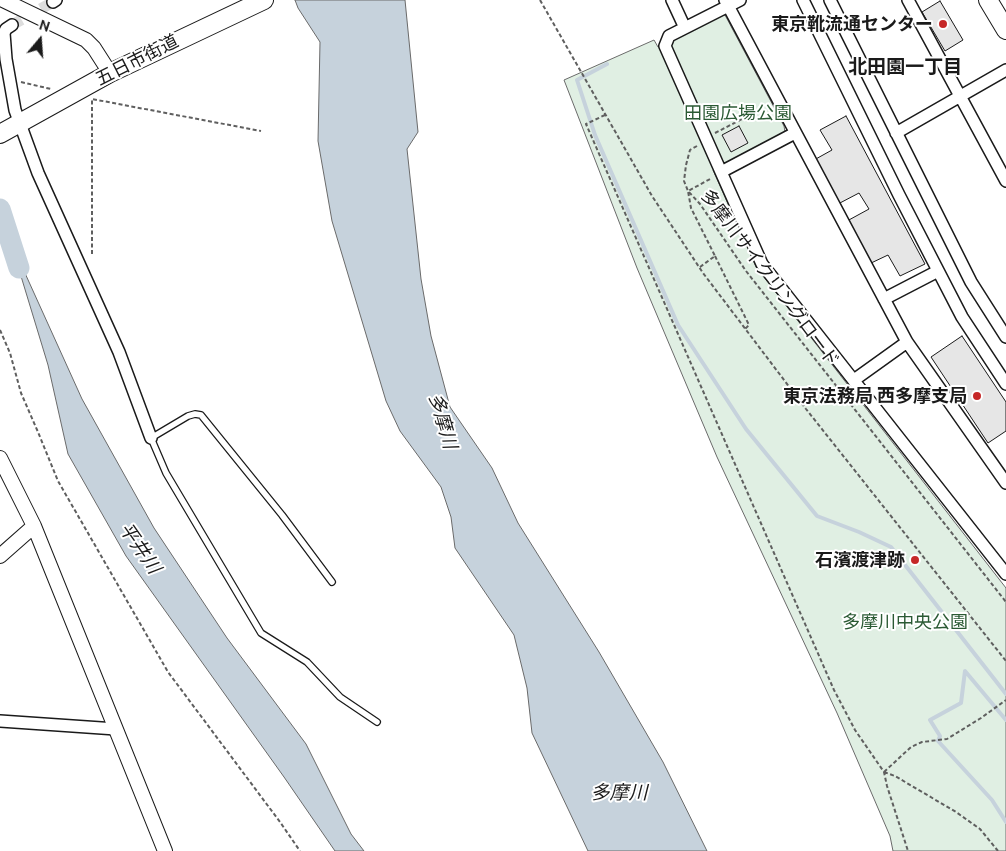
<!DOCTYPE html>
<html>
<head>
<meta charset="utf-8">
<style>
  body { margin:0 }
  #map { position:relative; width:1006px; height:851px; overflow:hidden; background:#fff; font-family:Ubuntu,sans-serif }
  canvas { display:block }
  .north { position:absolute; left:15px; top:15px; width:50px; height:50px; -webkit-text-stroke:4px #fff; paint-order:stroke; rotate:18deg; font-size:14px; font-weight:700; line-height:20px; text-align:center; color:#1a1a1a }
  .north::after { content:''; display:block; margin:auto; width:18px; height:22px; background:#1a1a1a; clip-path:polygon(50% 0,100% 100%,50% 72%,0 100%) }
</style>
</head>
<body>
<div id="map">
<canvas width="1006" height="851"></canvas>
<div class="north">N</div>
</div>
<script>
const context = document.querySelector('canvas').getContext('2d');
context.lineJoin = 'round';
function fillPath(path, color) {
  context.fillStyle = color;
  context.fill(path, 'evenodd');
}
function toPath(rows) {
  const path = new Path2D();
  for (const r of rows) {
    path.moveTo(r[0], r[1]);
    for (let i = 2; i < r.length; i += 2) path.lineTo(r[i], r[i + 1]);
  }
  return path;
}
function strokePath(path, color, width, dash) {
  context.strokeStyle = color;
  context.lineWidth = width;
  context.lineCap = dash ? 'butt' : 'round';
  context.setLineDash(dash || []);
  context.stroke(path);
}
function write(font, color, halo, rows, align = 'center') {
  context.font = font + ' Ubuntu,"Noto Sans JP",sans-serif';
  context.lineWidth = 4;
  context.setLineDash([]);
  context.textBaseline = 'middle';
  context.strokeStyle = halo;
  context.fillStyle = color;
  for (const [text, x, y, turn = 0] of rows) {
    context.save();
    context.translate(x, y);
    context.rotate((+turn || 0) * Math.PI / 180);
    context.textAlign = isNaN(turn) ? turn : align;
    if (halo) context.strokeText(text, 0, 0);
    context.fillText(text, 0, 0);
    context.restore();
  }
}
const green = toPath([
  [721,15,725,15,784,126,785,132,713,170,756,267,1006,588,1006,851,893,851,890,836,837,713,717,457,637,268,564,80,654,40,658,47,721,15]
]);
const water = toPath([
  [295,0,405,0,418,132,407,149,421,279,431,336,450,407,492,468,518,523,599,652,663,762,707,851,588,851,532,733,527,688,514,635,455,548,451,517,441,487,400,431,386,401,332,221,318,141,320,42,298,8,295,0],
  [10,240,82,399,154,528,227,638,306,744,351,834,364,851,335,851,284,777,126,556,68,454,48,365,10,240]
]);
const stream = toPath([
  [607,64,577,80,595,135,678,325,746,429,817,516,859,532,891,547,1006,694],
  [1006,720,965,671,961,703,930,720,940,736,938,741,992,800,1006,822]
]);
const river = toPath([
  [0,209,19,268]
]);
const building = toPath([
  [940,1,963,40,945,51,922,12,940,1],
  [846,116,925,264,900,276,888,255,869,264,847,221,869,209,859,193,838,204,814,160,832,150,820,130,846,116],
  [739,126,748,143,731,152,722,135,739,126],
  [962,336,1006,402,1006,431,988,443,931,357,962,336]
]);
const minorTunnel = toPath([
  [12,25,53,2]
]);
const path = toPath([
  [540,0,652,196,703,273,806,409,1006,661],
  [21,82,51,89],
  [605,115,586,124,834,690,855,730,884,772,887,786,908,851],
  [715,133,744,118],
  [697,146,690,150,686,165,684,181,688,191,712,178],
  [92,254,92,99,261,131],
  [715,256,749,325,745,329],
  [700,267,715,256,691,208,688,191,700,204,746,271,1006,602],
  [0,330,10,353,21,393,38,432,58,481,168,672,280,822,300,851],
  [884,772,911,747,922,742,947,739,981,718,1006,700],
  [884,772,895,776,956,812,980,829,998,851]
]);
const service = toPath([
  [332,582,282,515,201,415,195,414,188,416,151,438,166,473,261,633,307,662,340,697,377,722]
]);
const minor = toPath([
  [672,0,685,28],
  [725,0,907,342,1006,483],
  [740,0,669,36,665,46,762,264,1006,574],
  [803,0,899,195,962,317,1006,384],
  [830,0,971,282,1006,337],
  [908,0,1006,181],
  [53,2,56,0],
  [12,25,6,29,4,33,6,59,15,110,38,173,119,352,151,438],
  [896,133,1006,70],
  [721,172,795,133],
  [884,299,938,271],
  [854,380,907,342],
  [0,721,116,729]
]);
const tertiary = toPath([
  [3,0,86,40,94,48,110,73],
  [0,458,34,526,165,851],
  [0,556,34,526]
]);
const primary = toPath([
  [988,0,1006,30],
  [0,134,110,73,264,0]
]);
const markers = [
  [943,24,5,"#c62828"],
  [977,396,5,"#c62828"],
  [915,560,5,"#c62828"]
];
const poiNames = [
  ["東京靴流通センター",933,24],
  ["東京法務局 西多摩支局",967,396],
  ["石濱渡津跡",905,560]
];
const streetNames = [
  ["五日市街道",137,60,-27],
  ["多摩川サイクリングロード",770,278,53]
];
const parkNames = [
  ["田園広場公園",738,113],
  ["多摩川中央公園",905,622]
];
const neighbourhoodNames = [
  ["北田園一丁目",905,67]
];
const waterNames = [
  ["多摩川",443,421,74],
  ["平井川",140,548,55],
  ["多摩川",619,793]
];
fillPath(green, '#e0efe3');
strokePath(green, '#6a6a6a', 1);
fillPath(water, '#c6d2dc');
strokePath(water, '#6a6a6a', 1);
strokePath(stream, '#c6d2dc', 4);
strokePath(river, '#c6d2dc', 21);
fillPath(building, '#e6e6e6');
strokePath(building, '#1a1a1a', 1);
strokePath(minorTunnel, '#ddd', 11, [11, 5.5]);
strokePath(service, '#1a1a1a', 8);
strokePath(minor, '#1a1a1a', 14);
strokePath(tertiary, '#1a1a1a', 16);
strokePath(primary, '#1a1a1a', 20);
strokePath(path, '#5f5f5f', 2, [4, 2.5]);
strokePath(service, '#fff', 5.5);
strokePath(minor, '#fff', 11);
strokePath(tertiary, '#fff', 14);
strokePath(primary, '#fff', 18);
for (const [x, y, r, color] of markers) {
  const dot = new Path2D();
  dot.arc(x, y, r, 0, 2 * Math.PI);
  context.fillStyle = color;
  context.fill(dot);
  strokePath(dot, '#fff', 2);
}
write('bold 18px', '#1a1a1a', '#fff', poiNames, 'right');
write('18px', '#1a1a1a', '#fff', streetNames);
write('18px', '#2b5a34', '#fff', parkNames);
write('bold 19px', '#1a1a1a', '#fff', neighbourhoodNames);
write('italic 19px', '#1a1a1a', '#fff', waterNames);
</script>
</body>
</html>
